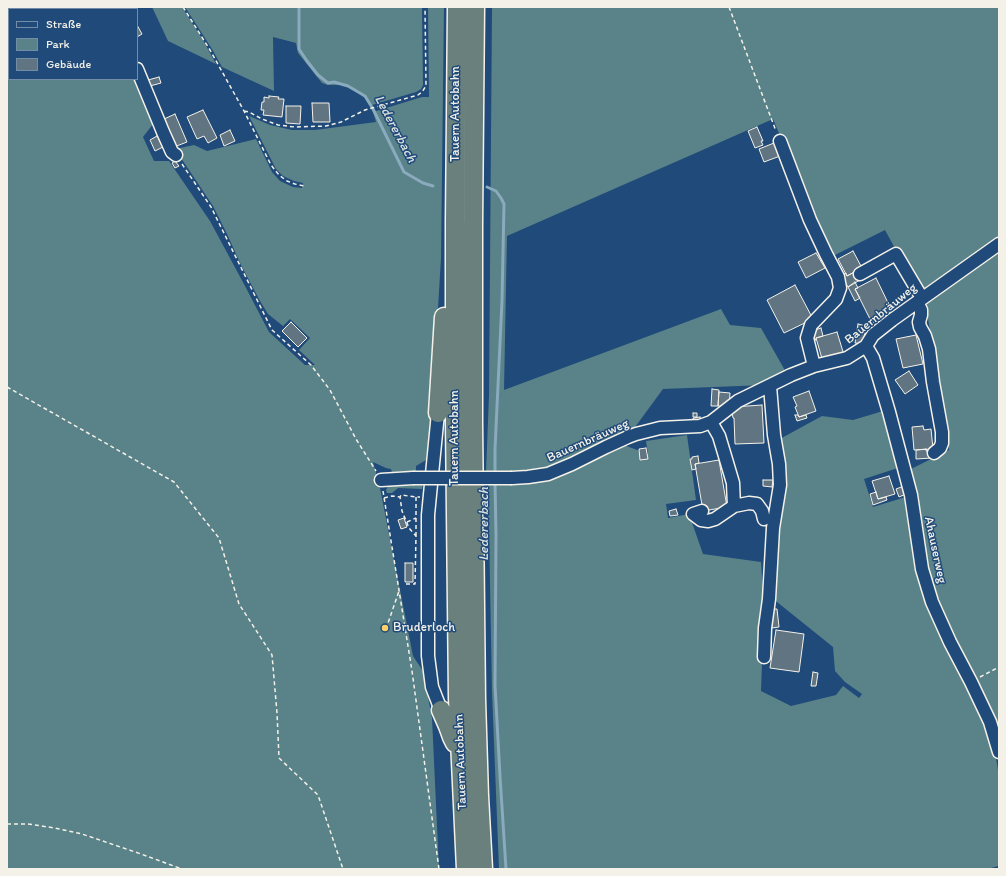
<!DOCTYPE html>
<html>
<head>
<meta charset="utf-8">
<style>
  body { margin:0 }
  #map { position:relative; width:1006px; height:876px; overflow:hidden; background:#1f4a7a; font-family:Itim,sans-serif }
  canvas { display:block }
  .frame { position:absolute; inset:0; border:8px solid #f4f1e8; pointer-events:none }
  .legend { position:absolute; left:8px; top:8px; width:130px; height:72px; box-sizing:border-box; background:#1f4a7a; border:1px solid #748da6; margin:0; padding:5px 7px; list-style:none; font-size:12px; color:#f4f1e8 }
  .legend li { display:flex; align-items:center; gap:8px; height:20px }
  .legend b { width:20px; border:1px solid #748da6 }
</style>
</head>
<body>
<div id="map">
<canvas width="1006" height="876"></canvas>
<div class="frame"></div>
<ul class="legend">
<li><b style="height:5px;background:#1f4a7a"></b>Straße</li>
<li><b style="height:11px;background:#5a8289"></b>Park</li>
<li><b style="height:11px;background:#617482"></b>Gebäude</li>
</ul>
</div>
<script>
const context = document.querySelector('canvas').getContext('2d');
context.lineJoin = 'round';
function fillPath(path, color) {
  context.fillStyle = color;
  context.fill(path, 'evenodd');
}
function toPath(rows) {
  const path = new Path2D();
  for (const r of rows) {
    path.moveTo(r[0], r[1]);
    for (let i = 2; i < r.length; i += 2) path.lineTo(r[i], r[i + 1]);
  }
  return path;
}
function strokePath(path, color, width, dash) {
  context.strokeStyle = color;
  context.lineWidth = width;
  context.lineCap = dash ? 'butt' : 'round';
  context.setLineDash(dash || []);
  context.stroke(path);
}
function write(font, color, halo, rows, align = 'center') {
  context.font = font + ' Itim,sans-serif';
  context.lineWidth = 3;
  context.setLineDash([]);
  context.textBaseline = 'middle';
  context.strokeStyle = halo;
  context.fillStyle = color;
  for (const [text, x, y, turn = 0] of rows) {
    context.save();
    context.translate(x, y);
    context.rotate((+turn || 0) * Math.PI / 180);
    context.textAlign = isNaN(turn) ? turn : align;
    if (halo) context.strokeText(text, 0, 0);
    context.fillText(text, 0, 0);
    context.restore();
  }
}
const green = toPath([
  [7,7,98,7,99,9,9,9,9,79,136,79,153,124,143,137,154,161,169,161,210,221,245,286,269,332,305,365,315,365,299,350,310,338,290,319,283,326,268,314,260,301,241,265,227,234,213,206,175,149,194,145,207,151,256,139,272,172,280,181,293,187,302,188,303,183,294,181,283,176,276,169,249,116,270,125,292,130,315,130,376,122,373,112,422,97,429,97,428,7,444,7,441,258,432,409,426,460,416,466,416,471,392,472,391,469,386,468,373,462,379,483,413,656,423,671,432,718,439,869,7,869],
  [152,7,182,7,203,40,216,64,168,41],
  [185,7,422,7,423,85,421,89,416,92,372,105,365,98,349,87,341,85,328,85,322,83,298,53,296,43,273,37,274,91,222,67,212,49],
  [492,7,999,7,999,36,998,37,999,38,999,241,923,292,916,287,885,230,831,257,773,119,507,236,504,390,721,309,730,325,761,328,787,374,765,385,663,389,630,434,555,468,515,473,486,472,489,395],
  [999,247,999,743,971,676,929,580,909,470,949,450,925,300],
  [883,411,901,467,864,479,873,507,909,496,922,575,993,740,999,776,998,866,988,869,499,869,492,692,489,529,486,482,517,482,621,444,648,454,646,441,687,435,696,500,666,504,668,518,689,514,703,554,761,562,764,607,761,691,791,706,836,695,843,686,859,698,862,694,845,682,835,671,833,647,772,598,778,440,822,416,853,420],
  [423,483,422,489,398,488,392,493,387,493,386,490,389,485]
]);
const stream = toPath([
  [299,7,299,49,307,61,318,75,328,83,334,82,348,86,365,96,373,109,404,172,423,183,433,186],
  [487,187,496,191,501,198,504,204,502,301,495,449,495,475],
  [495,481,496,536,495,685,500,776,506,869]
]);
const building = toPath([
  [137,25,142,34,137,37,137,25],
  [159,77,161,83,150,86,148,80,159,77],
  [269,96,279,97,278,99,284,99,282,117,263,115,264,110,261,110,262,102,264,102,264,97,269,98,269,96],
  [312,103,329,103,330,122,313,122,312,103],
  [286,106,301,106,300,124,286,123,286,106],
  [203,110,217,138,208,143,204,136,197,139,187,117,203,110],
  [175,114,187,142,174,147,162,120,175,114],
  [757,127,763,141,761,141,763,145,755,148,748,131,757,127],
  [230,130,235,141,224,146,220,135,230,130],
  [157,136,163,147,155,151,150,140,157,136],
  [774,143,780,156,764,162,759,149,774,143],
  [175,161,179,166,175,168,172,163,175,161],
  [853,251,862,268,847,276,838,259,853,251],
  [816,253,825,268,806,278,798,262,816,253],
  [856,271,860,280,848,287,841,275,846,273,847,276,856,271],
  [876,278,892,311,883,318,872,323,855,289,876,278],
  [855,282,858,288,855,289,860,298,855,301,848,287,855,282],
  [795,285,813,319,784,333,767,300,795,285],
  [291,322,307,338,298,347,282,331,291,322],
  [858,324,866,326,863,344,855,343,858,324],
  [821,328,823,336,816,338,816,340,815,340,812,331,821,328],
  [837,332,844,355,823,362,816,338,837,332],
  [916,335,923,364,903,368,896,339,916,335],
  [909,371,918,385,905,394,895,380,909,371],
  [712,389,719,390,718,406,711,406,712,389],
  [809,391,816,411,799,417,795,407,797,406,793,397,809,391],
  [719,392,730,393,729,407,718,406,719,392],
  [762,405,764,443,735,444,734,418,733,418,732,412,734,412,733,407,762,405],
  [693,413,697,413,697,417,693,417,693,413],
  [795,415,798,415,799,417,806,415,807,418,797,421,795,415],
  [700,417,701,423,694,423,693,418,700,417],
  [923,426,924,430,931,429,933,449,914,450,912,427,923,426],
  [646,448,648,459,640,460,639,449,646,448],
  [926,449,926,451,932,450,932,458,916,459,916,450,926,449],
  [698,456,699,463,695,464,696,469,692,470,690,459,692,459,692,457,698,456],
  [719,460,727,507,703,511,695,464,719,460],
  [889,476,895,494,878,499,872,481,889,476],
  [763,480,773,480,772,487,763,486,763,480],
  [904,486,906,494,899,497,896,489,904,486],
  [876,492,878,499,886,497,887,500,873,505,870,494,876,492],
  [676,509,678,515,670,516,669,511,676,509],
  [404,518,407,527,401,529,398,520,404,518],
  [405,563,413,563,413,582,405,582,405,563],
  [770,609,777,609,779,627,772,628,770,609],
  [776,630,804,634,799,672,770,668,776,630],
  [813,672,818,673,816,686,811,686,813,672]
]);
const path = toPath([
  [183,7,210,50,244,111,271,165,279,175,287,181,295,184,304,186],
  [729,7,776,131],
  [244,111,249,112,262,119,278,125,295,127,326,126,341,122,365,110,418,95,422,92,426,86,425,7],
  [182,164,211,207,272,330,311,365,330,390,356,439,376,471],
  [7,387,174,482,219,538,239,604,272,655,277,713,279,758,318,795,343,869],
  [383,491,412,671,439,869],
  [384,498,392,496,400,497],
  [407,522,416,518],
  [416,536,416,497],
  [406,584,415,584,416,536,409,528,402,511,400,497,401,495,416,497,420,497],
  [386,629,399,591],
  [980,677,999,667],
  [7,824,28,824,55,828,82,834,141,854,182,869]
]);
const minor = toPath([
  [111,7,112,9],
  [137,69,163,132,172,152,176,155],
  [780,141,810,220,826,254,838,277,840,288,836,299,811,325,807,338,814,366],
  [860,274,896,254,922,298],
  [917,302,921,310,921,315,919,322,920,327,925,336,929,349,933,382,942,432,942,443,940,448,934,453],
  [866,346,873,358,889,412,911,495,922,569,932,602,950,642,971,682,990,722,999,752],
  [438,413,428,515,428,656,432,687,441,710],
  [711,422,719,436,725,456,733,483,734,506],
  [512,478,528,477,548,474,572,464,606,447,628,437,636,434,660,428,700,426,711,422,738,401,791,375,814,366,847,358,866,346,873,335,892,320,999,244],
  [381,480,413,478],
  [702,511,693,514,701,520,708,521,715,519,734,506,749,503,757,504,762,511,764,519],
  [764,657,765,628,769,599,773,528,780,485,779,464,774,435,770,386]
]);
const highway = toPath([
  [457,7,455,221,455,422,458,698,466,869],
  [475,7,473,225,473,422,476,699,479,796,483,869],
  [438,413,444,317],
  [441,710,448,726,452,737,455,743]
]);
const minorBridge = toPath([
  [413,478,512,478]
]);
const markers = [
  [385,628,4,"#ffd166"]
];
const streetNames = [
  ["Tauern Autobahn",456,114,-90],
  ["Bauernbräuweg",881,314,-39],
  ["Tauern Autobahn",455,438,-90],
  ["Bauernbräuweg",588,441,-24],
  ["Ahauserweg",935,550,78],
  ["Tauern Autobahn",461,762,-92]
];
const poiNames = [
  ["Bruderloch",393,628]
];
const waterNames = [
  ["Ledererbach",395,129,62],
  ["Ledererbach",484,524,-90]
];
fillPath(green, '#5a8289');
strokePath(stream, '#8aaabd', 3);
fillPath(building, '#617482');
strokePath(building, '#f4f1e8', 1);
strokePath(minor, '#f4f1e8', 15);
strokePath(highway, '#f4f1e8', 21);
strokePath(path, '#f4f1e8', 1.5, [4, 3]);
strokePath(minor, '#1f4a7a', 12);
strokePath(highway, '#6a807d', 18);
strokePath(minorBridge, '#f4f1e8', 15, []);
strokePath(minorBridge, '#1f4a7a', 12);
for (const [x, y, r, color] of markers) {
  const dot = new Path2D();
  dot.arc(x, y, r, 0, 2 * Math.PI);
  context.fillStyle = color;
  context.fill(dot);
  strokePath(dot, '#1f4a7a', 1.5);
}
write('13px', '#f4f1e8', '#1f4a7a', streetNames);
write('13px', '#f4f1e8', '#1f4a7a', poiNames, 'left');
write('italic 14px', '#dadfdd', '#1f4a7a', waterNames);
</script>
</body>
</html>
